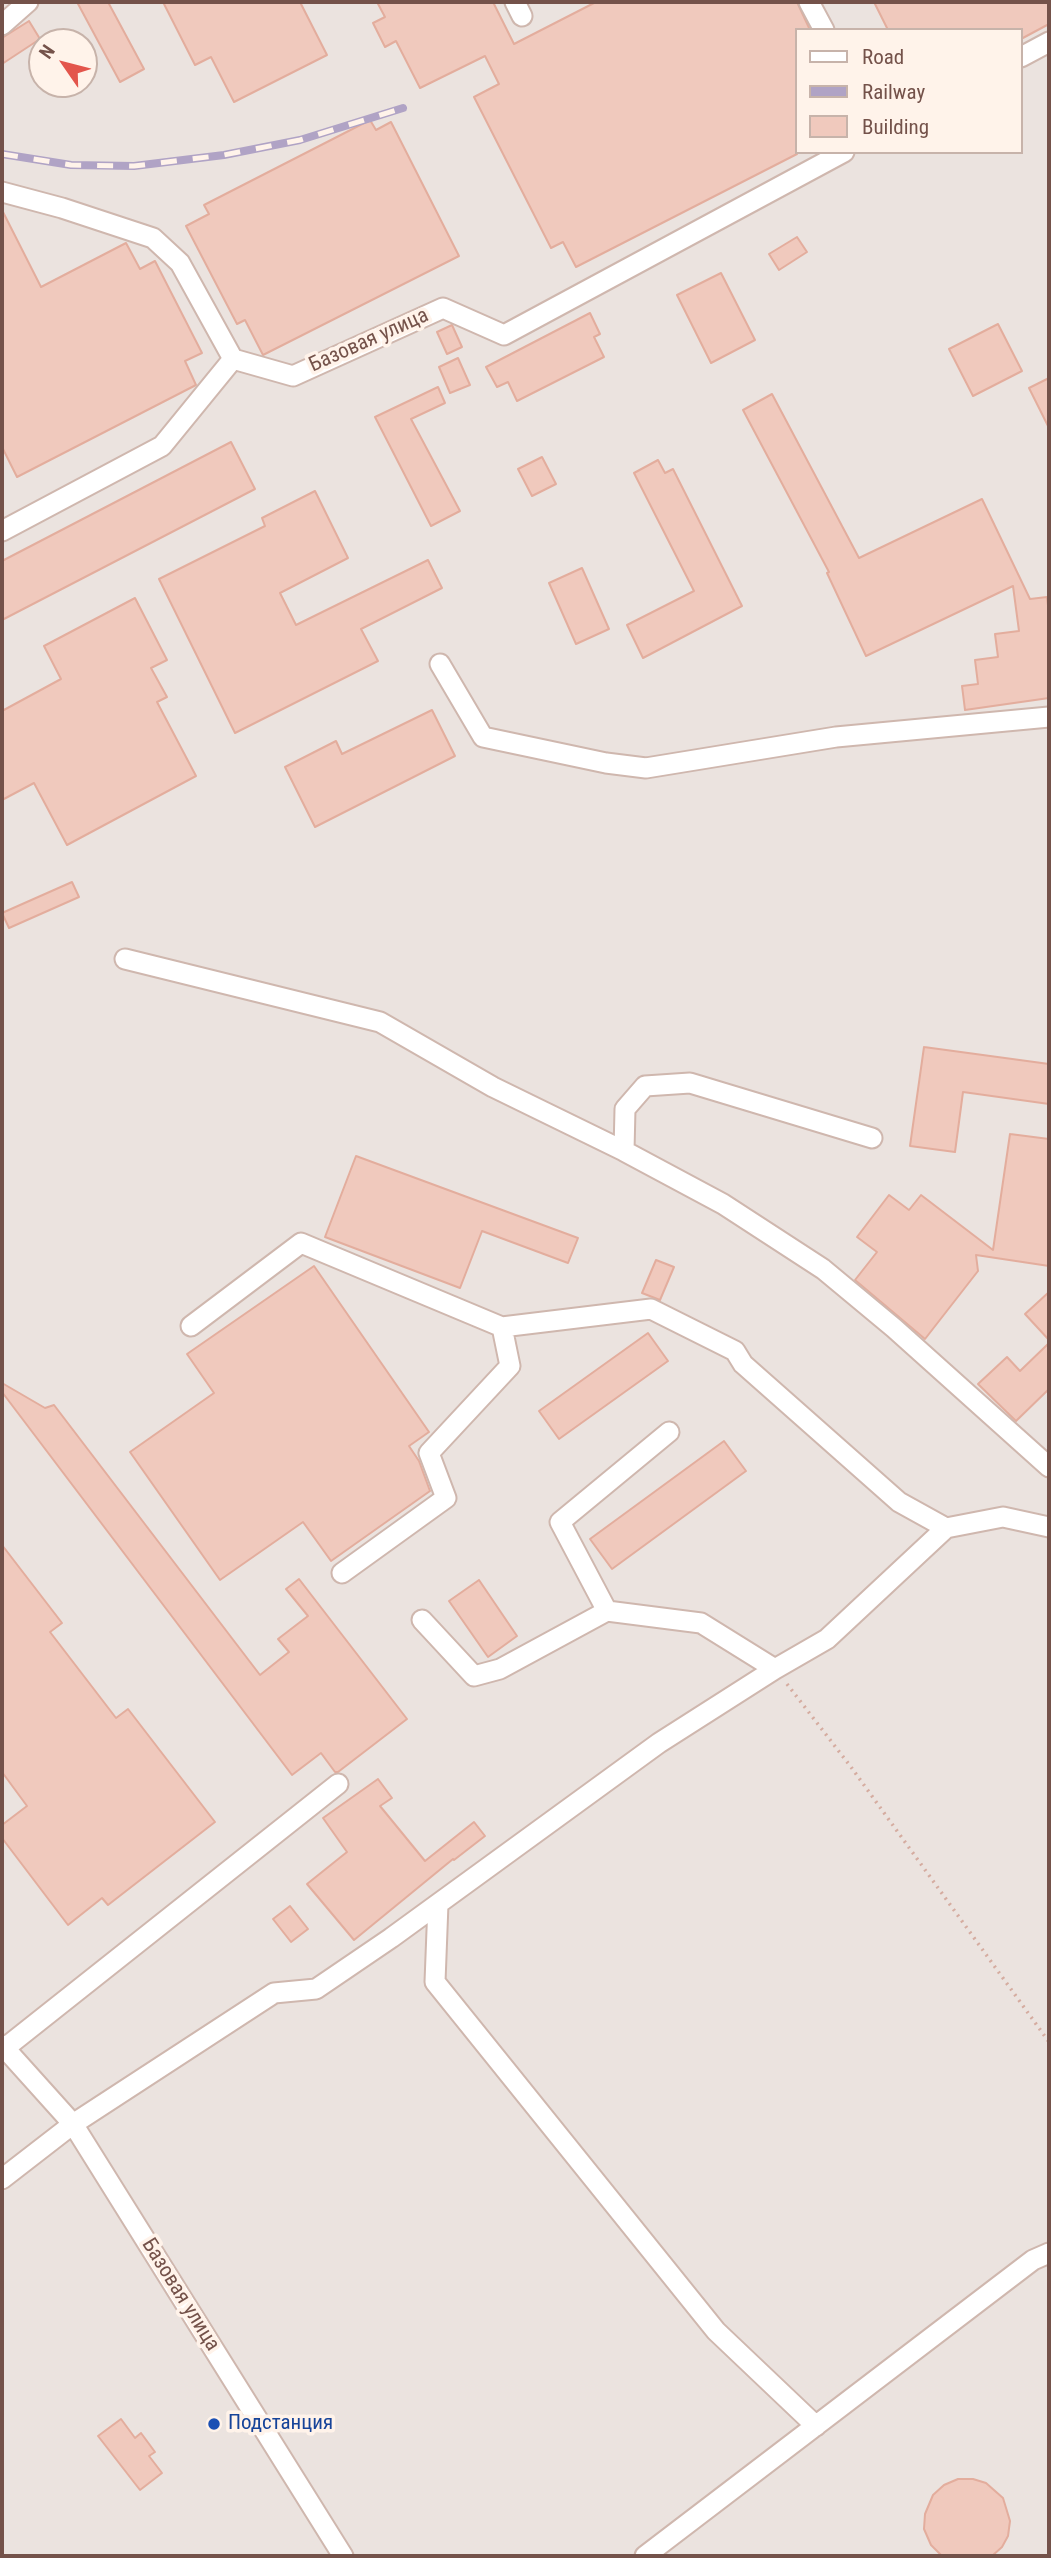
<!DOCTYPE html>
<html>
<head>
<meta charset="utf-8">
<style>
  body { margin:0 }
  #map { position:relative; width:1051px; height:2558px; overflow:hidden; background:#fcefe4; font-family:"Roboto Condensed",sans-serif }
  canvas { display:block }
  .frame { position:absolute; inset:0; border:4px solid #74524a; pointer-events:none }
  .legend { position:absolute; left:795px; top:28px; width:228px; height:126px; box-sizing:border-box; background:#fff3ea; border:2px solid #c7b3aa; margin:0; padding:9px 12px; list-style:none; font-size:21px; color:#74524a }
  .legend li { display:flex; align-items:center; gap:14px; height:35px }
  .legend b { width:35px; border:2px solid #c7b3aa }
  .north { position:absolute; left:28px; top:28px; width:70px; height:70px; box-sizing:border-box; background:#fff3ea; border:2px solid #c7b3aa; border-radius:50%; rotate:305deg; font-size:19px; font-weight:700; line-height:28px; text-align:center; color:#74524a }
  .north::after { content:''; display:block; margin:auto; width:24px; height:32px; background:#e3554c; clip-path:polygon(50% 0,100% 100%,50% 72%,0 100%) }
</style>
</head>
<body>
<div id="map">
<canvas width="1051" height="2558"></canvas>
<div class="frame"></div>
<ul class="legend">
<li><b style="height:9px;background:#fff"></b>Road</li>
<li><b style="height:9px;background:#b0a3c5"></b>Railway</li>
<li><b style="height:19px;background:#f0c9bd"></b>Building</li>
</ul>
<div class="north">N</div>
</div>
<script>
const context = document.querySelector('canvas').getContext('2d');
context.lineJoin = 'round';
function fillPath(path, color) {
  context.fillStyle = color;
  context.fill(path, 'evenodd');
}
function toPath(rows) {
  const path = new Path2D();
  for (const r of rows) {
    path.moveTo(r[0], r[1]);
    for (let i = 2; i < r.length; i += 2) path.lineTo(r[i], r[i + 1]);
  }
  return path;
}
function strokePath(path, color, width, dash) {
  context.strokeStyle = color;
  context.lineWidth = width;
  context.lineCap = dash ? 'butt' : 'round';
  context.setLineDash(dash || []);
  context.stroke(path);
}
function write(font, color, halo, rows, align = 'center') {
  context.font = font + ' "Roboto Condensed",sans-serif';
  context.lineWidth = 7;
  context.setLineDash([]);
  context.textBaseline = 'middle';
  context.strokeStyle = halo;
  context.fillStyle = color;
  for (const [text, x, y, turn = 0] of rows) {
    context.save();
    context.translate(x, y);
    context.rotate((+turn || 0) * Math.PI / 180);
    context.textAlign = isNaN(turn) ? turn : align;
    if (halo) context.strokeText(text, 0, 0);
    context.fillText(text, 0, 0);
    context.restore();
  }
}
const industrial = toPath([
  [2,2,1049,2,1049,2556,2,2556],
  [797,30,1021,30,1021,152,797,152],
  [42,42,84,42,84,84,42,84]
]);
const building = toPath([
  [77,2,108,2,144,69,120,82,77,2],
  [163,2,300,2,327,55,234,102,211,57,195,65,163,2],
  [377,2,493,2,514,44,596,2,797,2,810,30,797,30,797,154,576,267,563,242,551,248,474,97,499,84,485,56,420,88,396,41,385,47,373,23,385,17,377,2],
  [874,2,1049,2,1049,24,1021,39,1021,30,888,30,874,2],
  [29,21,40,39,2,64,2,38,29,21],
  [370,120,376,130,391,122,459,256,263,355,245,320,237,324,186,226,209,214,204,205,370,120],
  [2,210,41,287,126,243,140,269,155,261,202,353,185,361,196,385,17,477,2,447,2,210],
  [797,237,807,252,779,270,769,254,797,237],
  [721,273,755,340,711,363,677,295,721,273],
  [590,313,600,334,594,337,604,357,517,401,508,382,497,387,486,367,590,313],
  [998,324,1022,371,973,396,949,349,998,324],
  [452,325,462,347,447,354,437,332,452,325],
  [458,358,470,385,450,393,439,367,458,358],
  [1049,378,1049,428,1029,388,1049,378],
  [438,387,445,403,411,419,460,511,431,526,375,417,438,387],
  [772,394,859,558,982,499,1030,599,1047,597,1049,614,1049,698,965,710,962,686,978,684,975,660,998,657,995,634,1019,631,1013,586,866,656,827,573,829,572,743,410,772,394],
  [231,442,255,489,2,620,2,561,231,442],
  [542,457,556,484,532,496,518,469,542,457],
  [658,460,665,473,673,469,742,606,643,658,627,625,694,591,634,473,658,460],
  [315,491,348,558,280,593,296,625,428,560,442,588,361,629,378,661,235,733,159,579,265,526,262,518,315,491],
  [582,568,609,629,576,644,549,583,582,568],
  [135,598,167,660,151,668,167,697,157,702,196,776,67,845,34,783,2,800,2,711,61,679,44,646,135,598],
  [432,710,455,756,315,827,285,767,336,741,342,754,432,710],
  [72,882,79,897,9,928,2,913,72,882],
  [924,1047,1049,1064,1049,1104,963,1092,955,1152,910,1146,924,1047],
  [1010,1134,1049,1139,1049,1266,976,1255,978,1271,925,1339,855,1280,877,1252,857,1237,889,1195,909,1210,921,1195,993,1250,1010,1134],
  [356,1156,578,1238,568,1263,482,1231,460,1288,325,1237,356,1156],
  [656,1260,674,1267,660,1300,642,1293,656,1260],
  [314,1266,429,1432,409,1446,419,1461,430,1491,331,1561,303,1522,220,1580,130,1452,214,1393,187,1354,314,1266],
  [1049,1292,1049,1340,1025,1314,1049,1292],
  [648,1333,668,1361,559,1439,539,1411,648,1333],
  [1049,1343,1049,1389,1016,1421,978,1384,1007,1357,1020,1371,1049,1343],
  [2,1383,45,1408,54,1405,260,1675,289,1652,278,1639,308,1616,286,1589,299,1579,407,1719,338,1772,335,1772,321,1753,292,1775,2,1392,2,1383],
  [724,1441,746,1471,612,1569,590,1539,724,1441],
  [2,1545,62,1623,50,1632,116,1718,128,1709,215,1822,108,1905,102,1898,68,1925,2,1838,2,1825,27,1806,2,1772,2,1545],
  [479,1580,517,1636,488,1657,449,1601,479,1580],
  [378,1779,392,1798,380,1806,425,1861,474,1822,485,1836,454,1860,453,1859,354,1940,307,1884,347,1852,323,1818,378,1779],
  [290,1906,308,1929,291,1942,273,1919,290,1906],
  [121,2419,135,2438,141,2433,155,2452,149,2456,162,2473,140,2490,98,2436,121,2419],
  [958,2479,973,2479,986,2483,1003,2498,1010,2521,1008,2536,1002,2547,992,2556,942,2556,931,2545,924,2529,925,2514,933,2495,944,2485,958,2479]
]);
const path = toPath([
  [787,1684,851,1767,1049,2042]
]);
const minor = toPath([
  [515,2,522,16],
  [809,2,824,30],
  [2,25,28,2],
  [1021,57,1049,42],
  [2,192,62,208,153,238,180,263,233,359,293,376,443,308,504,335,844,152],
  [2,531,162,446,233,359],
  [440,664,483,737,606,763,646,768,836,737,1049,717],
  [125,959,380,1022,493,1087,624,1151,723,1204,823,1269,894,1328,1049,1467],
  [624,1151,625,1109,645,1086,690,1083,872,1138],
  [191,1326,301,1243,502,1327,651,1309,735,1351,743,1364,899,1502,946,1528,1003,1517,1049,1527],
  [669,1432,560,1522,607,1611,701,1623,775,1669],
  [342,1573,446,1498,429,1453,510,1366,502,1327],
  [422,1620,474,1676,500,1669,607,1611],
  [438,1904,435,1982,716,2331,816,2426],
  [2,2045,73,2124,343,2556],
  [5,2048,338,1784],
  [2,2179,73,2124,274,1993,316,1989,391,1938,659,1743,775,1669,827,1639,946,1528],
  [645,2556,1033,2260,1049,2253]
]);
const rail = toPath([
  [2,154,71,165,134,166,224,155,300,140,403,108]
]);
const markers = [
  [214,2424,7,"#1a4fb4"]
];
const streetNames = [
  ["Базовая улица",369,341,-24],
  ["Базовая улица",180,2295,58]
];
const transitNames = [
  ["Подстанция",228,2424]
];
fillPath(industrial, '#ebe3df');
fillPath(building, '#f0c9bd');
strokePath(building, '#e3ad9d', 2);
strokePath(minor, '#cfb7ae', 23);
strokePath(path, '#d5aca0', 3.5, [2, 5]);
strokePath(minor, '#fff', 19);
strokePath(rail, '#b0a3c5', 8);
strokePath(rail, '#fff3ea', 5, [16]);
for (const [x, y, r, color] of markers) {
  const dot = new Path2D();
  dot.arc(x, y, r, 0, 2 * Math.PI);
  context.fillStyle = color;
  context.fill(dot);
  strokePath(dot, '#fff3ea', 2.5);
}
write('21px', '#74524a', '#fff3ea', streetNames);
write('21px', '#164399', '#fff3ea', transitNames, 'left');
</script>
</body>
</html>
